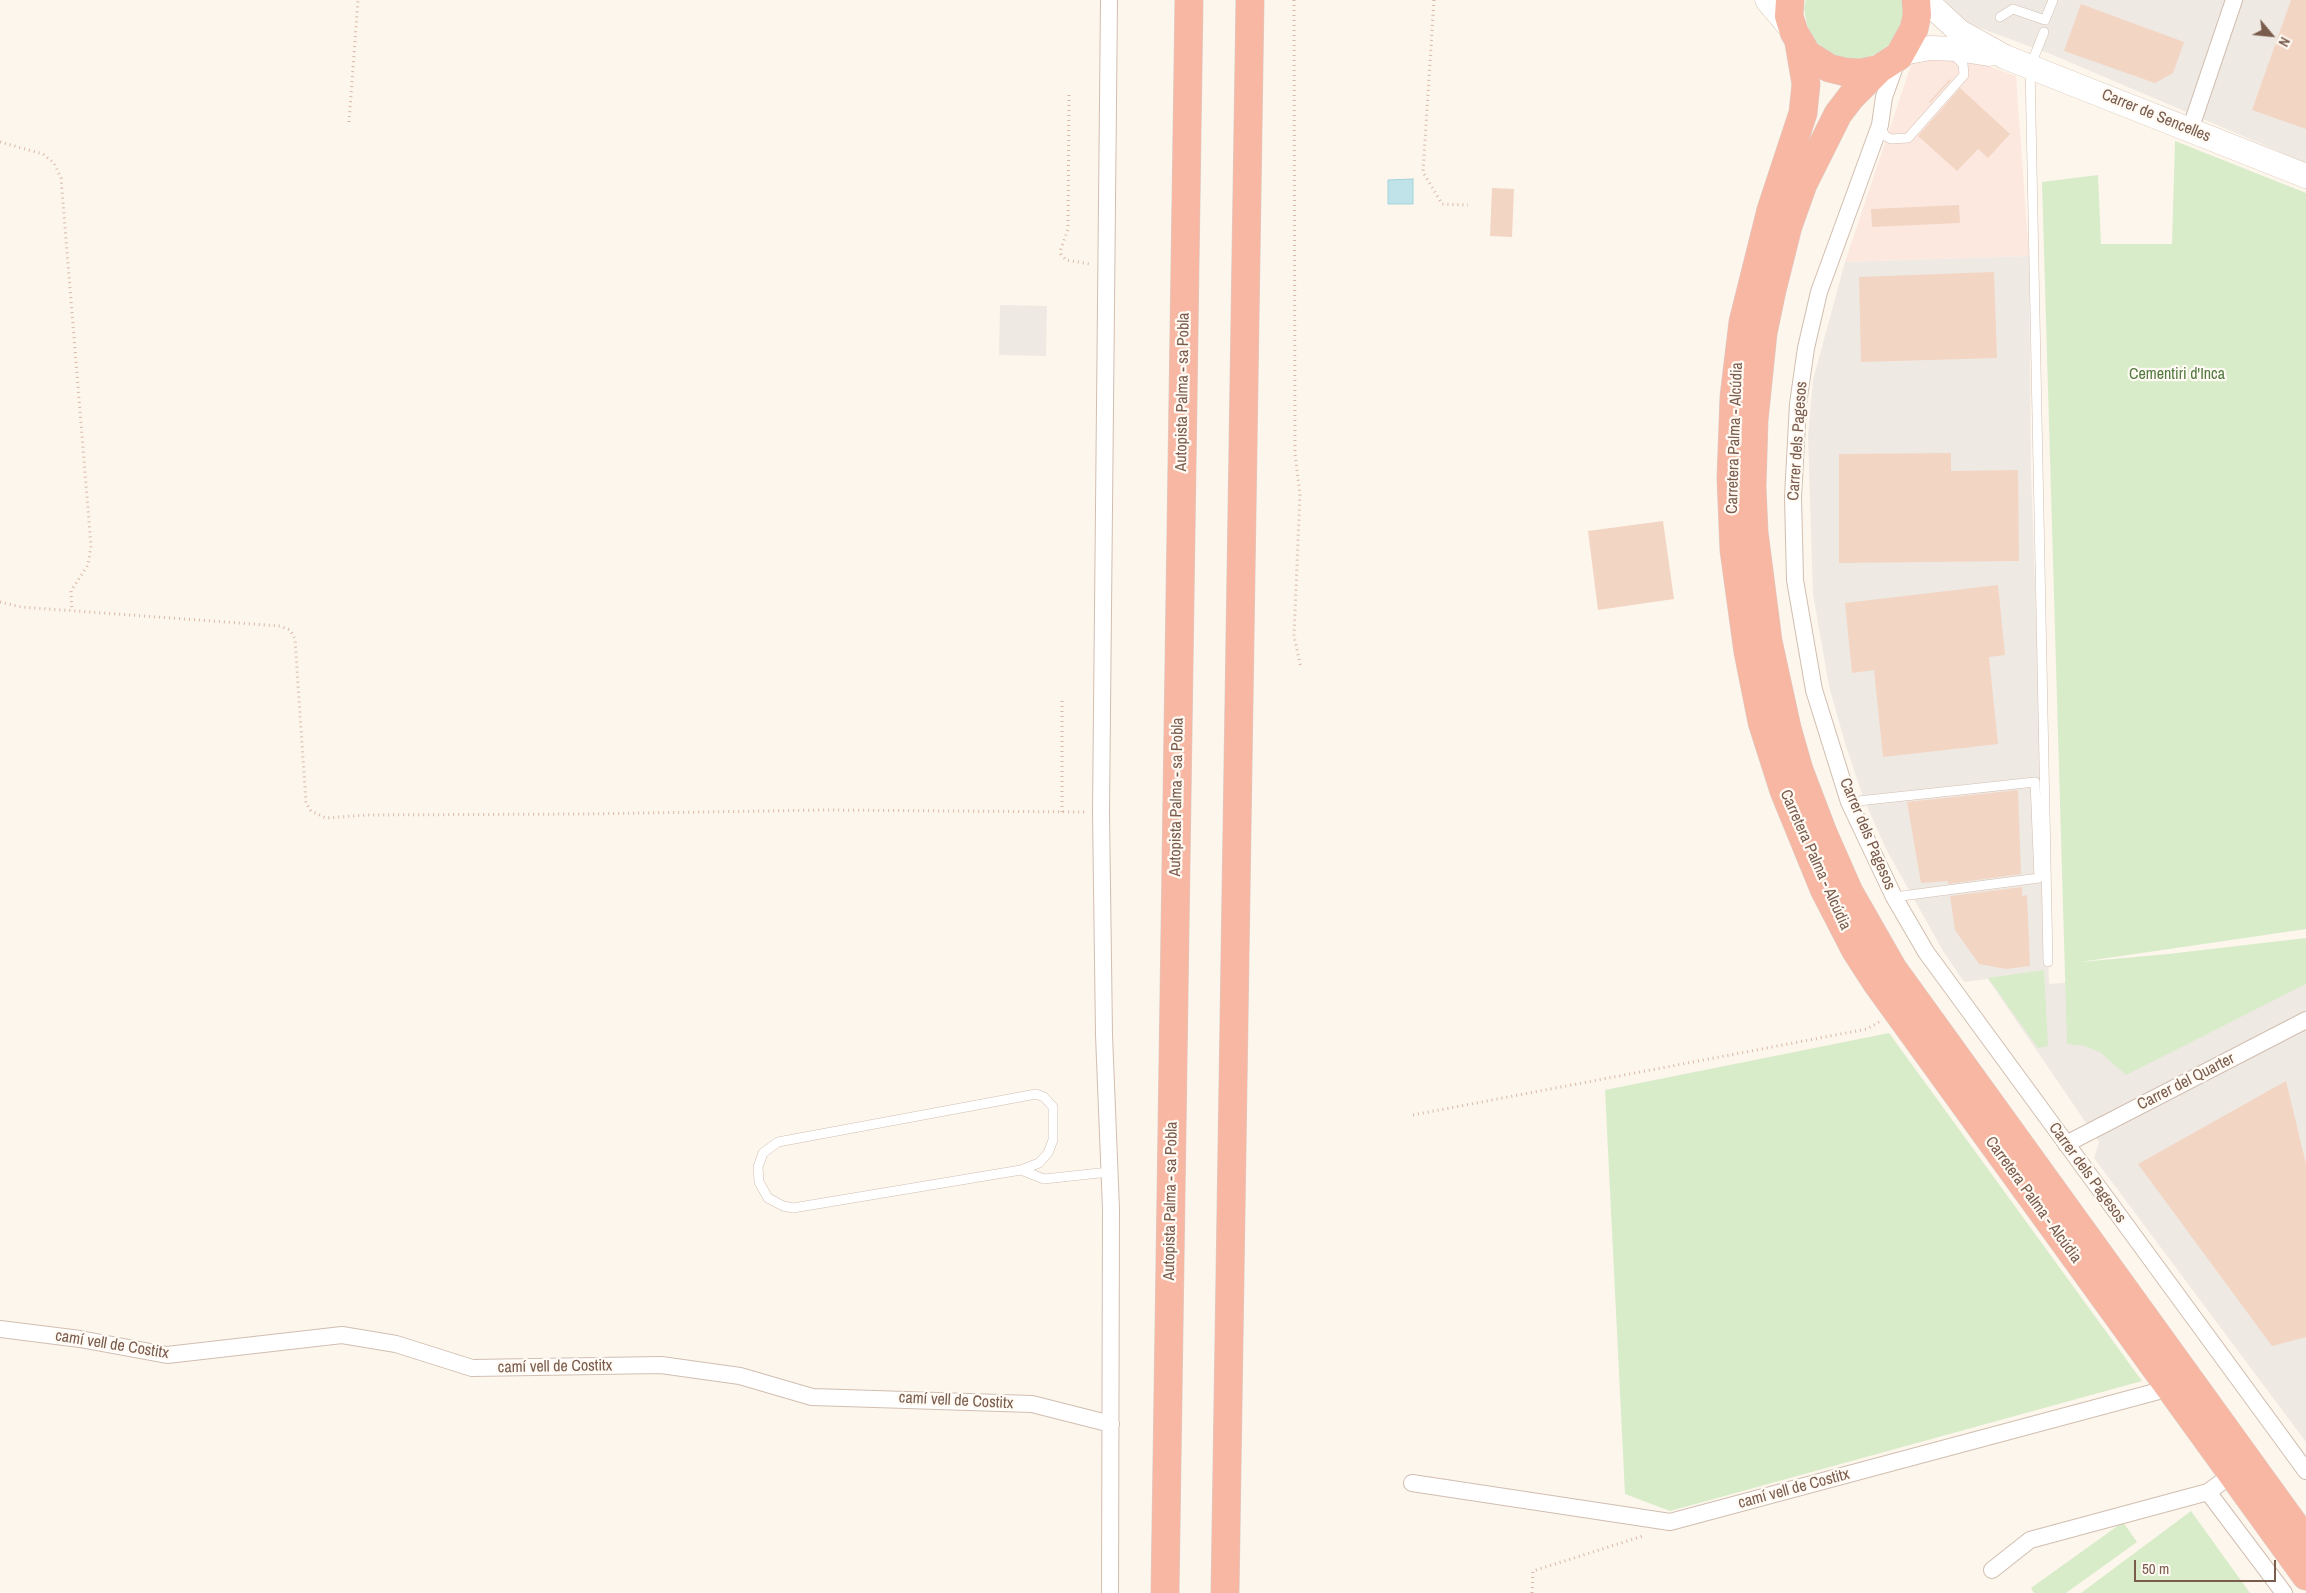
<!DOCTYPE html>
<html>
<head>
<meta charset="utf-8">
<style>
  body { margin:0 }
  #map { position:relative; width:2306px; height:1593px; overflow:hidden; background:#fdf6ec; font-family:"Archivo Narrow",sans-serif }
  canvas { display:block }
  .north { position:absolute; left:2246px; top:10px; width:50px; height:50px; -webkit-text-stroke:4px #fffaf3; paint-order:stroke; rotate:118deg; font-size:14px; font-weight:700; line-height:20px; text-align:center; color:#7a5c4d }
  .north::after { content:''; display:block; margin:auto; width:18px; height:22px; background:#7a5c4d; clip-path:polygon(50% 0,100% 100%,50% 72%,0 100%) }
  .scale { position:absolute; left:2134px; top:1560px; width:142px; height:22px; box-sizing:border-box; border:2px solid #7a5c4d; border-top:0; padding-left:6px; font-size:15px; line-height:18px; white-space:nowrap; color:#7a5c4d; -webkit-text-stroke:4px #fffaf3; paint-order:stroke }
</style>
</head>
<body>
<div id="map">
<canvas width="2306" height="1593"></canvas>
<div class="north">N</div>
<div class="scale">50 m</div>
</div>
<script>
const context = document.querySelector('canvas').getContext('2d');
context.lineJoin = 'round';
function fillPath(path, color) {
  context.fillStyle = color;
  context.fill(path, 'evenodd');
}
function toPath(rows) {
  const path = new Path2D();
  for (const r of rows) {
    path.moveTo(r[0], r[1]);
    for (let i = 2; i < r.length; i += 2) path.lineTo(r[i], r[i + 1]);
  }
  return path;
}
function strokePath(path, color, width, dash) {
  context.strokeStyle = color;
  context.lineWidth = width;
  context.lineCap = dash ? 'butt' : 'round';
  context.setLineDash(dash || []);
  context.stroke(path);
}
function write(font, color, halo, rows, align = 'center') {
  context.font = font + ' "Archivo Narrow",sans-serif';
  context.lineWidth = 4.5;
  context.setLineDash([]);
  context.textBaseline = 'middle';
  context.strokeStyle = halo;
  context.fillStyle = color;
  for (const [text, x, y, turn = 0] of rows) {
    context.save();
    context.translate(x, y);
    context.rotate((+turn || 0) * Math.PI / 180);
    context.textAlign = isNaN(turn) ? turn : align;
    if (halo) context.strokeText(text, 0, 0);
    context.fillText(text, 0, 0);
    context.restore();
  }
}
const commercial = toPath([
  [1913,59,1977,62,2016,76,2029,256,1845,262]
]);
const industrial = toPath([
  [1944,0,2306,0,2306,163,2053,55,1964,22],
  [2029,256,2031,470,2049,984,2306,963,2306,1442,2094,1158,2099,1142,1988,979,1964,982,1943,951,1886,849,1863,797,1845,743,1829,686,1813,594,1808,436,1813,380,1845,262],
  [1000,305,1047,306,1046,356,999,355]
]);
const green = toPath([
  [1806,0,1903,0,1904,13,1900,28,1891,43,1878,53,1861,59,1844,58,1828,52,1815,41,1807,25,1804,8],
  [2175,141,2306,193,2306,929,2080,962,2168,954,2306,938,2306,984,2126,1075,2101,1053,2085,1046,2067,1044,2042,182,2098,175,2101,244,2172,244],
  [2044,970,2048,1046,2038,1048,1988,978],
  [1889,1033,2142,1381,1670,1511,1625,1494,1605,1090],
  [2191,1511,2250,1593,2081,1593],
  [2123,1522,2137,1542,2066,1593,2034,1593,2031,1588]
]);
const water = toPath([
  [1413,179,1413,204,1388,204,1388,180,1413,179]
]);
const building = toPath([
  [2291,0,2306,0,2306,129,2252,110],
  [2081,4,2184,42,2173,73,2155,83,2064,51],
  [1950,79,1951,80,1930,103,1929,102],
  [1960,88,2010,134,1988,158,1978,149,1957,171,1918,136],
  [1492,188,1514,189,1512,237,1490,236],
  [1959,205,1960,223,1872,227,1871,209],
  [1994,272,1997,358,1861,362,1859,277],
  [1951,453,1951,471,2018,470,2019,561,1839,563,1839,454],
  [1663,521,1674,599,1598,610,1588,531],
  [1998,585,2005,655,1989,657,1998,744,1883,757,1874,670,1852,673,1845,603],
  [2018,790,2021,874,1948,884,1948,881,1921,883,1907,802],
  [2022,887,2022,896,2027,895,2030,966,2006,969,1979,964,1955,930,1950,896],
  [2286,1081,2306,1164,2306,1337,2272,1346,2138,1164]
]);
const path = toPath([
  [1294,0,1295,454,1300,494,1294,636,1301,668],
  [1434,0,1423,172,1442,204,1468,205],
  [1069,95,1068,229,1061,249,1061,254,1066,260,1090,264],
  [349,122,358,0],
  [0,142,43,154,54,163,61,178,91,546,88,565,71,591,72,611],
  [0,602,21,607,280,626,290,630,295,639,306,803,311,811,326,818,366,815,583,814,824,810,1085,812],
  [1062,812,1062,697],
  [1413,1115,1867,1029,1879,1022],
  [1532,1593,1533,1571,1643,1536]
]);
const lane = toPath([
  [2000,17,2013,9,2045,20,2053,0],
  [2044,32,2030,67,2048,962],
  [1880,125,1885,136,1891,139,1908,138,1964,75,1963,64,1954,55],
  [1849,802,2035,782,2039,878,1894,897],
  [1021,1170,1039,1163,1048,1153,1053,1140,1053,1107,1044,1097,1036,1094,778,1142,763,1153,758,1167,759,1182,768,1198,783,1206,793,1208,1021,1170,1044,1179,1109,1172]
]);
const street = toPath([
  [1109,0,1101,812,1104,1035,1111,1209,1110,1593],
  [1898,58,1884,97,1880,125,1819,292,1806,348,1798,404,1793,497,1795,580,1814,690,1849,802,1894,897,1926,952,2306,1471],
  [2190,130,2234,0],
  [2066,1144,2306,1020],
  [0,1329,80,1339,167,1355,342,1335,396,1344,472,1368,661,1365,740,1376,812,1397,1032,1404,1111,1424],
  [1412,1483,1670,1522,2170,1388],
  [2208,1492,2284,1593],
  [1992,1570,2030,1540,2208,1492,2238,1470]
]);
const secondary = toPath([
  [1767,0,1794,32],
  [1925,0,1960,32,2005,57,2306,176],
  [1899,56,1908,52,1930,48,1957,49,1989,54]
]);
const highway = toPath([
  [1790,0,1789,16,1794,32,1807,54,1829,68,1845,72,1861,73,1879,69,1899,56,1914,29,1917,15,1916,0],
  [1799,43,1806,84,1803,113,1771,210,1743,322,1734,397,1731,478,1734,550,1748,652,1762,722,1784,791,1824,889,1856,951,1876,982,2306,1576],
  [1879,69,1851,97,1838,114,1803,184,1788,226,1772,290,1763,333,1754,420,1752,487,1754,532,1768,641,1787,728,1799,770,1823,833,1849,892,1893,969,2306,1541],
  [1165,1593,1189,0],
  [1225,1593,1250,0]
]);
const streetNames = [
  ["Carrer de Sencelles",2156,116,22],
  ["Autopista Palma - sa Pobla",1183,392,-89],
  ["Carretera Palma - Alcúdia",1735,438,-88],
  ["Carrer dels Pagesos",1798,441,-86],
  ["Autopista Palma - sa Pobla",1177,797,-89],
  ["Carrer dels Pagesos",1867,834,67],
  ["Carretera Palma - Alcúdia",1815,860,66],
  ["Carrer del Quarter",2186,1082,-27],
  ["Carrer dels Pagesos",2087,1173,54],
  ["Carretera Palma - Alcúdia",2033,1200,54],
  ["Autopista Palma - sa Pobla",1171,1201,-89],
  ["camí vell de Costitx",112,1345,9],
  ["camí vell de Costitx",555,1367,-1],
  ["camí vell de Costitx",956,1401,3],
  ["camí vell de Costitx",1794,1489,-15]
];
const parkNames = [
  ["Cementiri d'Inca",2177,375]
];
fillPath(commercial, '#fde8e0');
fillPath(industrial, '#efe9e4');
fillPath(green, '#d8ecc9');
fillPath(water, '#bfe3e8');
strokePath(water, '#a5d3da', 1);
fillPath(building, '#f3d5c3');
strokePath(lane, '#d1beb0', 10);
strokePath(street, '#d1beb0', 18);
strokePath(secondary, '#d6c0b0', 25);
strokePath(highway, '#dad1cd', 29);
strokePath(path, '#d9b8a5', 3, [1, 4]);
strokePath(lane, '#fff', 9);
strokePath(street, '#fff', 16);
strokePath(secondary, '#fff', 24);
strokePath(highway, '#f7b7a3', 28);
write('16px', '#7a5c4d', '#fffaf3', streetNames);
write('16px', '#537a41', '#fffaf3', parkNames);
</script>
</body>
</html>
